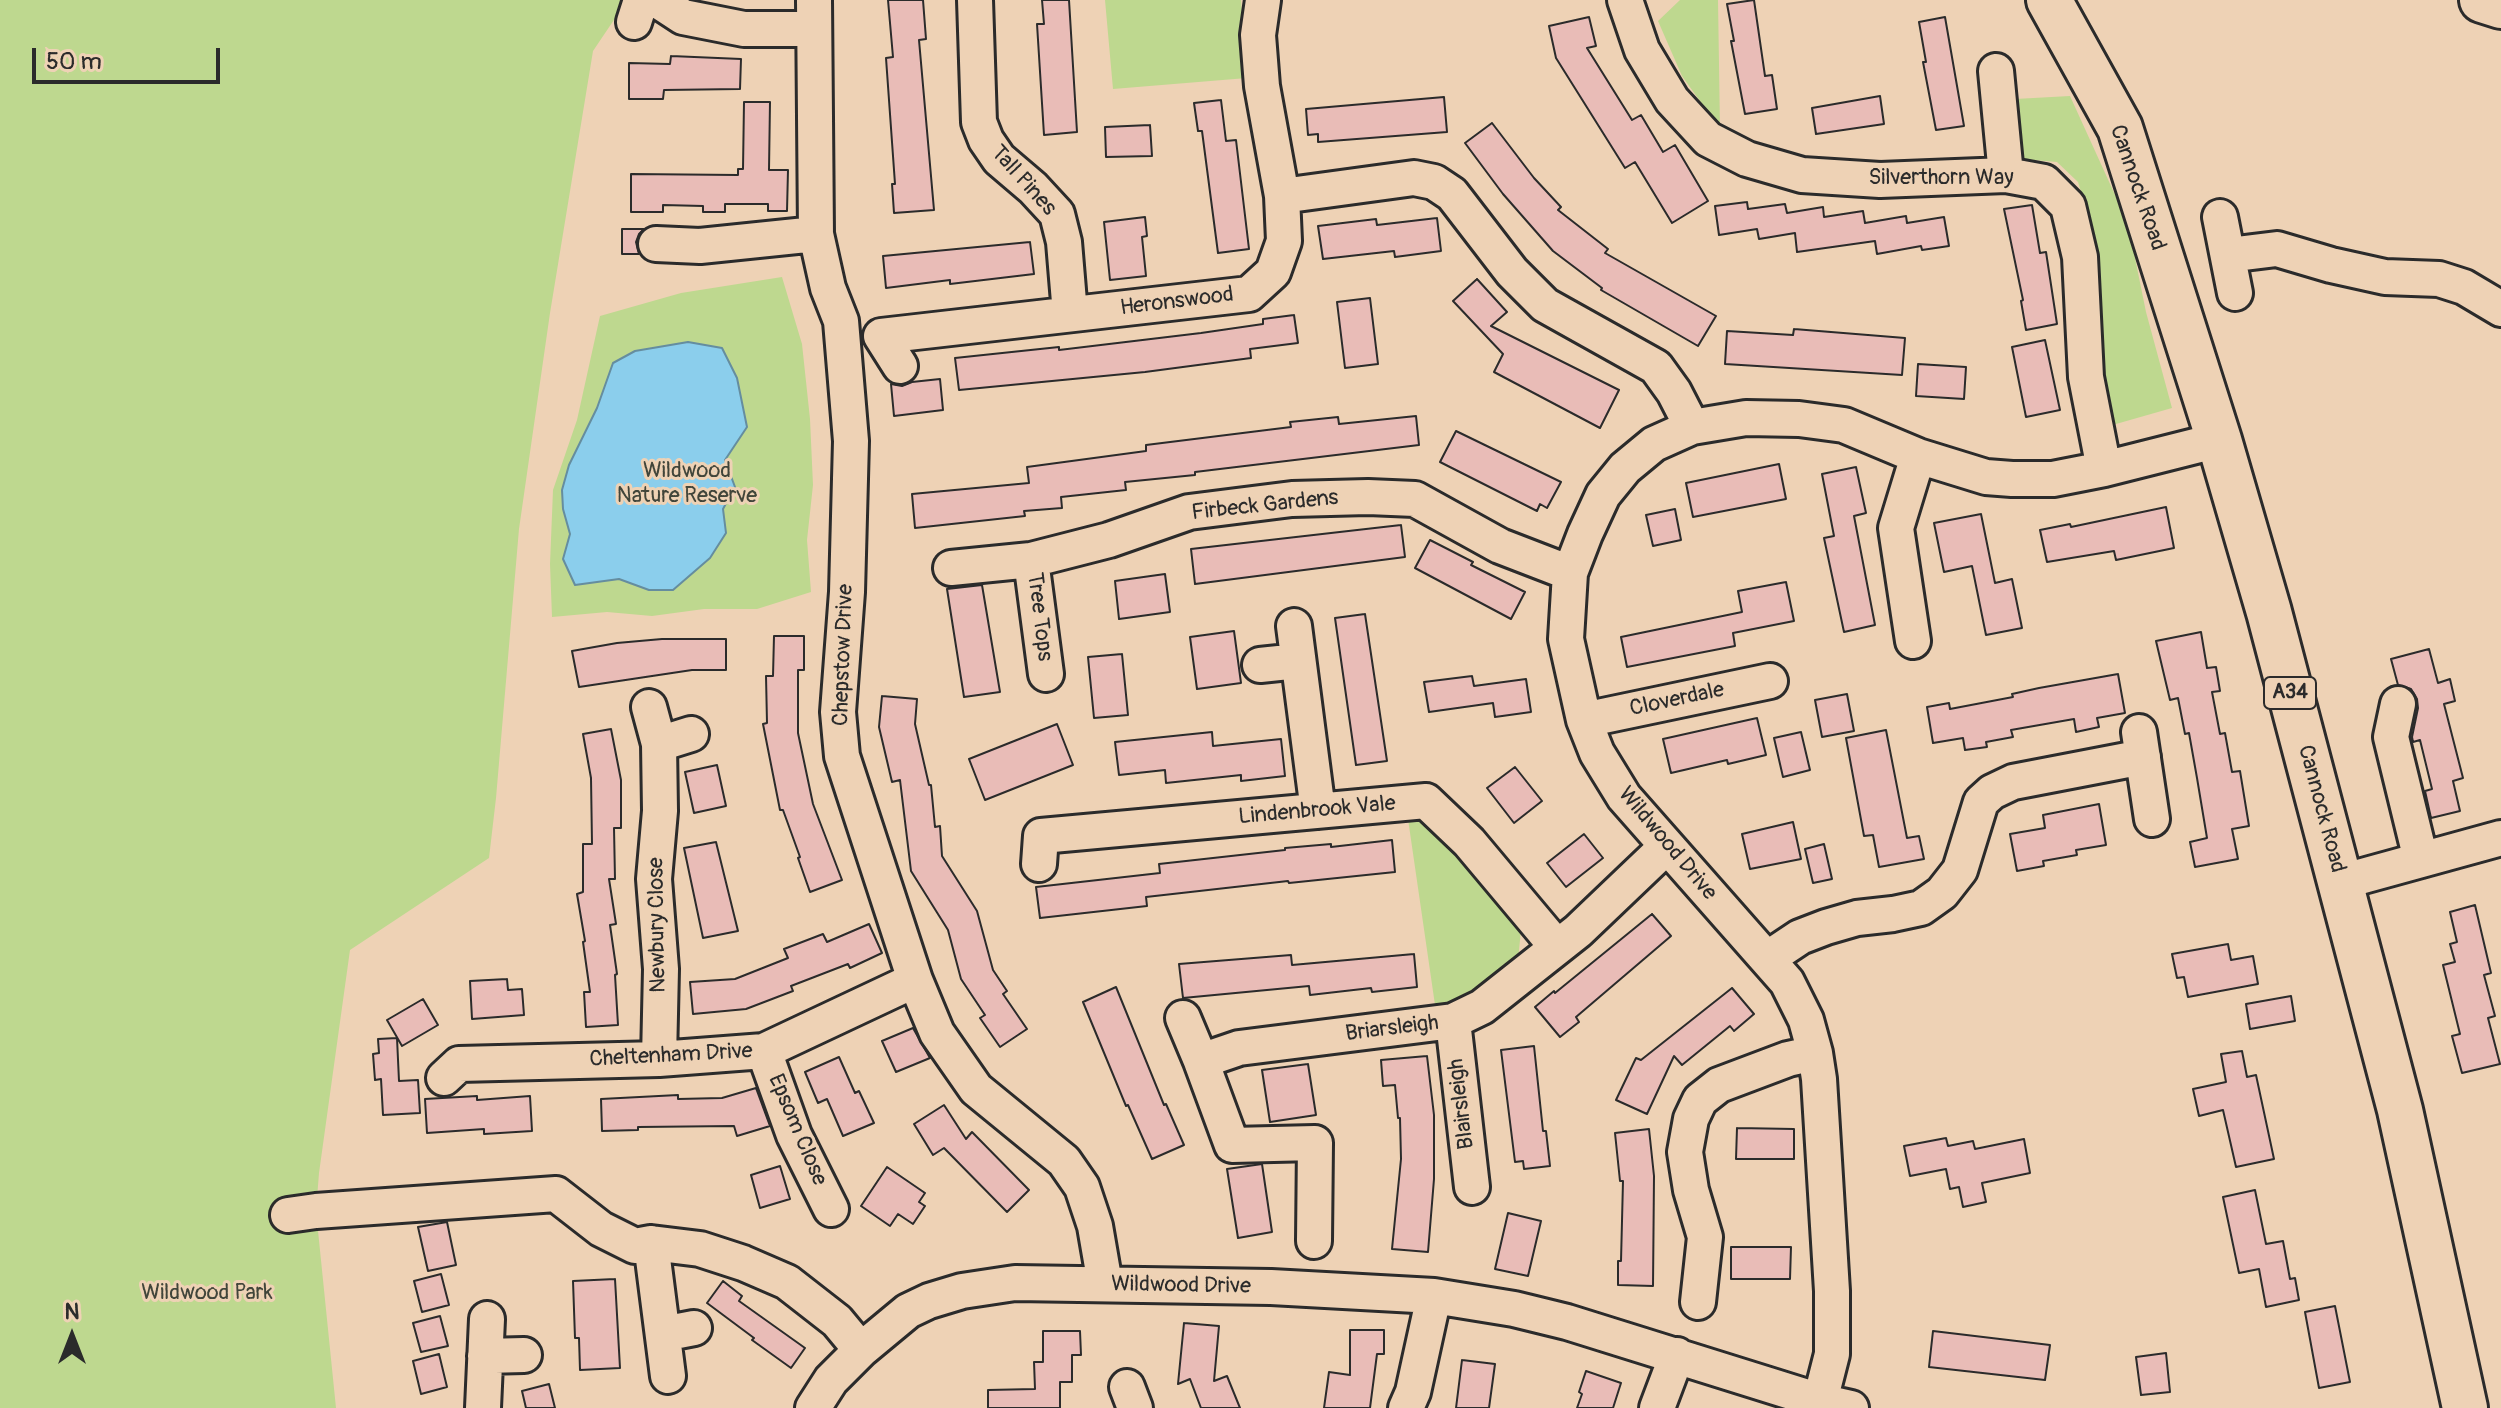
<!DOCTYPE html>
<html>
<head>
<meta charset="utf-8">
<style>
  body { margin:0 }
  #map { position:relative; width:2501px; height:1408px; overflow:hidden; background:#eed2b5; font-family:Pangolin,sans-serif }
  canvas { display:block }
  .north { position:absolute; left:32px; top:1296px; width:80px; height:80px; -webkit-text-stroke:6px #eed2b5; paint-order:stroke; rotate:0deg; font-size:22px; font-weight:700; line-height:32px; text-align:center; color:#2b2b2b }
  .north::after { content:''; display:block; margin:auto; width:28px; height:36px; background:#2b2b2b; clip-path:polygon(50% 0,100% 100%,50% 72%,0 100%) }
  .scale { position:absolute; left:32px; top:48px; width:188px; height:36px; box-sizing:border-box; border:4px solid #2b2b2b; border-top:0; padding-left:10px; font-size:24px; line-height:28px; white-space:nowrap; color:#2b2b2b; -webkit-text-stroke:6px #eed2b5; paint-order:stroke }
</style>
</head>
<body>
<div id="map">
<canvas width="2501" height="1408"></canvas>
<div class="north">N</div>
<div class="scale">50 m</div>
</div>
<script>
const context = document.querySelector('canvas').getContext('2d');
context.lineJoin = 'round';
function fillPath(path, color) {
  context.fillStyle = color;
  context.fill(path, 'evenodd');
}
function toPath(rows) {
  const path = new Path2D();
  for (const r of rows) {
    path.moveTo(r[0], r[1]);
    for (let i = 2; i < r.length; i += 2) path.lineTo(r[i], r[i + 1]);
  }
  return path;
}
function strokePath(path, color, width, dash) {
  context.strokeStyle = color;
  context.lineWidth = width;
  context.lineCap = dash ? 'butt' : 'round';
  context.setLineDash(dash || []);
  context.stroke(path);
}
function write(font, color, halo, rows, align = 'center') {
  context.font = font + ' Pangolin,sans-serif';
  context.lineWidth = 6;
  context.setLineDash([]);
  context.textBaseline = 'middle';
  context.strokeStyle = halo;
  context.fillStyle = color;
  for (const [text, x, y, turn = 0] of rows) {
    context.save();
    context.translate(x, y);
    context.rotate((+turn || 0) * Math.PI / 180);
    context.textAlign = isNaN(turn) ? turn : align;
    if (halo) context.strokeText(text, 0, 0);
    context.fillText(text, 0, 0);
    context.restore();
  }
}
const green = toPath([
  [0,0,625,0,626,2,593,51,550,313,519,529,496,798,489,858,350,950,319,1173,316,1211,336,1408,0,1408],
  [1105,0,1241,0,1247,78,1113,89],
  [1680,0,1718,0,1720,129,1682,76,1658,21],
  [2070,96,2116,197,2134,253,2146,312,2172,408,2109,426,2089,217,2078,182,2057,162,2022,159,2015,99],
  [782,277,802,344,810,419,813,485,807,540,811,592,757,609,704,609,652,616,607,612,552,617,550,564,553,490,577,420,600,316,681,293],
  [1408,819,1434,826,1521,930,1518,960,1472,998,1435,1005]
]);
const water = toPath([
  [688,342,722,348,737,378,747,427,725,460,735,487,723,509,726,533,710,558,673,590,649,590,619,579,575,585,563,559,570,534,563,509,562,490,569,465,597,408,613,363,635,351,688,342]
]);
const building = toPath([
  [888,0,923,0,926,39,919,40,934,210,894,213,892,184,895,184,886,58,893,57,888,0],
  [1042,0,1069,0,1077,132,1044,135,1037,24,1044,24,1042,0],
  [1754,0,1765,76,1772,75,1777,109,1745,114,1731,41,1734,41,1727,4,1754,0],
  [1589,17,1596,46,1587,48,1632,120,1641,115,1663,152,1675,145,1708,201,1672,223,1635,162,1625,168,1556,58,1549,26,1589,17],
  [1945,17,1964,126,1936,130,1923,62,1926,62,1919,22,1945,17],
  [671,56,741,59,740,89,664,90,663,99,629,99,629,63,670,64,671,56],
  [1880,96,1884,124,1816,134,1812,108,1880,96],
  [1444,97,1447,132,1318,142,1318,134,1308,135,1306,109,1444,97],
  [1221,100,1226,141,1236,140,1249,249,1218,253,1202,131,1198,131,1194,103,1221,100],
  [744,102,770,102,769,170,788,170,787,211,768,211,768,204,725,204,725,212,703,212,703,206,663,205,663,212,631,212,631,174,738,175,738,169,743,169,744,102],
  [1492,123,1534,178,1561,207,1558,210,1608,249,1605,253,1716,316,1698,346,1601,290,1602,288,1553,251,1503,194,1465,143,1492,123],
  [1150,125,1152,156,1106,157,1105,127,1150,125],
  [1747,202,1748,209,1785,204,1787,213,1823,207,1824,217,1863,211,1865,223,1906,216,1907,223,1944,217,1949,246,1922,250,1921,246,1877,254,1875,241,1797,252,1795,233,1759,239,1757,229,1719,235,1715,206,1747,202],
  [2032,205,2040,253,2046,252,2057,324,2026,330,2021,301,2023,300,2004,209,2032,205],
  [1145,217,1147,236,1142,237,1146,276,1110,280,1104,222,1145,217],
  [1437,218,1441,251,1395,257,1394,251,1323,259,1318,226,1376,219,1377,225,1437,218],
  [622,229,644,229,639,234,636,242,639,254,622,254,622,229],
  [1030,242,1034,274,950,284,950,280,886,288,883,256,1030,242],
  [1477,279,1507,312,1491,326,1619,390,1600,428,1494,372,1503,354,1453,301,1477,279],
  [1370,298,1378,364,1345,368,1337,302,1370,298],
  [1294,315,1298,343,1250,349,1251,358,1145,372,959,390,955,358,1059,347,1059,350,1201,333,1263,324,1263,319,1294,315],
  [1794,329,1905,338,1902,375,1725,364,1727,331,1793,335,1794,329],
  [2045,340,2060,410,2026,417,2012,347,2045,340],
  [1918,364,1966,367,1964,399,1916,396,1918,364],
  [940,379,943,410,894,416,891,384,902,386,912,382,940,379],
  [1416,416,1419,445,1195,472,1195,475,1125,482,1126,490,1061,497,1062,508,1024,511,1025,516,915,528,912,494,1029,483,1027,467,1146,451,1146,445,1291,427,1290,422,1338,417,1339,424,1416,416],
  [1456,431,1561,482,1547,508,1540,504,1537,511,1440,462,1456,431],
  [1779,464,1786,499,1693,517,1686,483,1779,464],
  [1856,467,1866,513,1854,516,1875,625,1844,632,1824,538,1834,536,1822,474,1856,467],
  [2166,507,2174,548,2116,560,2114,551,2047,562,2040,530,2070,524,2071,527,2166,507],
  [1675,509,1681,540,1653,546,1646,515,1675,509],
  [1981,514,1995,583,2012,579,2022,628,1986,635,1972,566,1944,572,1934,523,1981,514],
  [1401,525,1405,557,1195,584,1191,549,1401,525],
  [1430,540,1473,562,1471,565,1525,592,1511,619,1415,568,1430,540],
  [1165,574,1170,612,1119,619,1115,581,1165,574],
  [1786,582,1794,621,1733,633,1735,646,1627,667,1621,637,1742,612,1738,591,1786,582],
  [982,585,1000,692,964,697,947,589,982,585],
  [1365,614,1387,761,1356,765,1335,618,1365,614],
  [1234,631,1241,683,1197,689,1190,637,1234,631],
  [2201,632,2207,668,2216,667,2220,691,2212,692,2220,734,2225,733,2232,772,2240,771,2249,826,2232,829,2238,859,2195,867,2190,842,2207,838,2197,778,2189,733,2185,734,2178,698,2170,700,2156,641,2201,632],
  [774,636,804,636,804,670,798,670,798,733,813,804,842,880,810,892,798,858,800,857,783,810,780,810,763,724,767,723,766,676,773,676,774,636],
  [662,639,726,639,726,670,692,670,579,687,572,651,617,643,662,639],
  [2429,649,2438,683,2450,679,2455,701,2444,704,2463,778,2453,781,2460,811,2431,818,2425,791,2432,789,2420,740,2413,742,2412,737,2418,708,2417,699,2411,689,2398,685,2391,659,2429,649],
  [1122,654,1128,715,1094,718,1088,657,1122,654],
  [2118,674,2125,713,2097,718,2099,727,2076,732,2074,719,2011,730,2013,737,1986,742,1987,747,1965,750,1963,738,1933,743,1927,707,1949,703,1950,709,2013,697,2012,694,2039,688,2118,674],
  [1472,676,1474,686,1526,679,1531,712,1495,717,1493,703,1429,712,1424,682,1472,676],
  [1847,694,1854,731,1822,737,1815,700,1847,694],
  [882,696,917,699,915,724,929,785,931,785,935,827,940,826,942,856,977,911,993,970,1007,991,1003,994,1027,1029,1000,1047,980,1018,985,1015,961,979,948,930,911,871,900,780,892,782,879,727,882,696],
  [1757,718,1766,755,1728,764,1727,760,1671,773,1663,739,1757,718],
  [1057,724,1073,765,985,800,969,759,1057,724],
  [611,729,621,780,621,828,614,828,615,879,609,879,616,924,610,925,617,974,615,975,618,1025,586,1027,584,992,590,992,583,942,585,941,577,894,583,892,583,844,592,844,591,778,583,734,611,729],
  [1886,730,1907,838,1919,836,1924,859,1879,867,1873,835,1864,836,1846,738,1886,730],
  [1212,732,1213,746,1281,739,1285,776,1241,781,1241,775,1166,783,1165,770,1119,775,1115,742,1212,732],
  [1801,732,1810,770,1783,777,1774,738,1801,732],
  [717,765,726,806,694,813,685,772,717,765],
  [1515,767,1542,801,1514,823,1487,788,1515,767],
  [2099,804,2106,845,2076,850,2077,855,2043,861,2044,866,2017,871,2010,834,2045,828,2043,815,2099,804],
  [1793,822,1801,859,1750,869,1742,834,1793,822],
  [1584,834,1603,858,1566,887,1547,863,1584,834],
  [1392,840,1395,872,1289,883,1288,881,1146,897,1147,906,1040,918,1036,887,1160,873,1159,864,1285,850,1285,848,1331,844,1331,847,1392,840],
  [716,842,738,931,703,938,684,848,716,842],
  [1824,844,1832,879,1813,883,1805,849,1824,844],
  [2475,905,2491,973,2484,975,2495,1016,2488,1018,2500,1064,2462,1073,2452,1036,2460,1034,2443,965,2455,962,2450,944,2457,942,2450,912,2475,905],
  [1652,914,1671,936,1576,1017,1579,1022,1560,1037,1535,1007,1554,991,1555,993,1652,914],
  [869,924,882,953,850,968,848,964,791,986,793,991,746,1009,693,1014,690,982,735,979,788,958,784,949,823,934,827,942,869,924],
  [2228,944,2231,960,2253,956,2258,984,2188,997,2184,977,2177,978,2172,954,2228,944],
  [1414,954,1417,987,1372,992,1371,988,1310,995,1309,986,1183,998,1179,964,1291,955,1292,965,1414,954],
  [507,979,508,990,522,989,524,1015,472,1019,470,981,507,979],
  [1116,987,1164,1105,1166,1104,1184,1145,1152,1159,1128,1105,1126,1106,1083,1002,1116,987],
  [1732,988,1754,1014,1734,1031,1730,1026,1682,1065,1674,1056,1647,1114,1616,1100,1636,1058,1641,1060,1732,988],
  [2291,996,2295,1021,2250,1029,2246,1004,2291,996],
  [423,999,438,1025,402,1046,387,1020,423,999],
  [913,1028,930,1058,896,1072,882,1041,913,1028],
  [397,1038,399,1081,418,1080,420,1113,383,1115,381,1079,375,1080,373,1054,379,1053,378,1039,397,1038],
  [1534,1046,1543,1131,1546,1131,1550,1166,1524,1169,1523,1161,1515,1162,1501,1050,1534,1046],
  [2242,1051,2247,1077,2256,1075,2274,1159,2236,1167,2223,1110,2199,1116,2193,1089,2226,1082,2221,1054,2242,1051],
  [1427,1056,1434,1115,1434,1179,1428,1252,1392,1249,1401,1159,1400,1118,1398,1118,1395,1085,1383,1086,1381,1060,1427,1056],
  [839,1057,855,1093,859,1091,874,1123,843,1136,827,1099,818,1103,805,1072,839,1057],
  [1308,1064,1316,1115,1270,1122,1262,1070,1308,1064],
  [756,1088,770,1126,737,1136,734,1126,638,1127,638,1130,602,1131,601,1099,678,1095,678,1099,722,1098,756,1088],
  [477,1096,477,1100,530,1096,532,1131,484,1134,484,1129,427,1133,425,1099,477,1096],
  [944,1105,966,1139,972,1132,1029,1190,1007,1212,944,1148,933,1155,914,1124,944,1105],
  [1737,1128,1794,1129,1794,1159,1736,1159,1737,1128],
  [1649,1129,1654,1176,1653,1286,1618,1285,1618,1261,1621,1261,1623,1181,1620,1181,1615,1133,1649,1129],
  [1946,1138,1948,1146,1973,1141,1975,1149,2024,1139,2030,1173,1982,1183,1986,1202,1963,1207,1959,1187,1950,1189,1946,1169,1910,1176,1904,1146,1946,1138],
  [1262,1164,1272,1232,1238,1238,1227,1169,1262,1164],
  [780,1166,790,1199,760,1208,751,1175,780,1166],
  [887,1167,925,1193,919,1202,925,1206,913,1224,898,1214,890,1226,861,1206,887,1167],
  [2255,1190,2266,1244,2283,1241,2290,1279,2295,1278,2299,1300,2266,1307,2259,1269,2239,1273,2223,1197,2255,1190],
  [1508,1213,1541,1221,1528,1276,1495,1269,1508,1213],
  [447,1222,456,1265,428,1271,418,1227,447,1222],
  [1731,1247,1791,1247,1790,1279,1731,1279,1731,1247],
  [441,1274,449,1305,422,1312,414,1281,441,1274],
  [615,1279,620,1368,580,1370,579,1338,575,1338,573,1281,615,1279],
  [723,1281,742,1296,739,1301,805,1348,791,1368,752,1340,754,1338,707,1303,723,1281],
  [2335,1306,2350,1382,2319,1388,2305,1312,2335,1306],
  [440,1316,448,1346,421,1352,413,1323,440,1316],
  [1184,1323,1219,1326,1214,1381,1227,1376,1240,1408,1201,1408,1190,1379,1178,1384,1184,1323],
  [1350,1330,1384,1330,1384,1354,1377,1354,1370,1408,1324,1408,1329,1372,1350,1375,1350,1330],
  [1043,1331,1080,1331,1081,1355,1072,1355,1072,1382,1060,1382,1060,1408,988,1408,988,1390,1035,1389,1034,1362,1043,1362,1043,1331],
  [1933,1331,2050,1345,2045,1380,1929,1367,1933,1331],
  [2166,1353,2170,1392,2141,1395,2136,1357,2166,1353],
  [439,1354,447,1387,421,1394,413,1361,439,1354],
  [1462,1360,1495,1364,1489,1408,1456,1408,1462,1360],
  [1586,1371,1621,1383,1613,1408,1577,1408,1582,1394,1579,1392,1586,1371],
  [549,1384,555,1408,526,1408,522,1391,549,1384]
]);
const minor = toPath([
  [657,0,683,17,744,29,814,29],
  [814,0,816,234,828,288,841,321,851,441,847,592,838,712,842,756,915,980,937,1033,976,1089,1064,1161,1082,1187,1095,1226,1105,1284],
  [975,0,979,122,986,140,999,159,1033,188,1057,214,1064,242,1070,314],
  [1625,0,1642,50,1672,100,1708,139,1747,159,1802,175,1880,180,2006,175,2044,182,2068,206,2080,257,2086,377,2104,469],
  [634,22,641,0],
  [1996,71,2006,175],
  [1282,196,1414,178,1434,182,1452,194,1512,272,1545,305,1656,367,1674,392,1692,427],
  [2220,217,2235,293],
  [656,244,700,246,816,234],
  [2228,255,2277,249,2331,265,2385,277,2439,279,2464,287,2501,309],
  [900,366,881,336,1249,294,1273,272,1284,241,1282,196,1262,86,1258,35,1263,0],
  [1031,560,1046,674],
  [951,568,1031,560,1109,540,1189,512,1292,499,1368,497,1415,499,1500,546,1570,573],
  [1294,626,1318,811],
  [1913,641,1896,528,1918,456],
  [1260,665,1298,661],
  [2398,704,2391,737,2421,860],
  [649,707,659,744,660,811,654,879,661,969,659,1059],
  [1584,720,1770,681],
  [2139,732,2152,819],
  [659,744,691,734],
  [1039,864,1041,836,1426,801,1469,842,1557,947],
  [2341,882,2501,838],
  [1767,959,1800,937,1826,927,1857,918,1893,914,1921,908,1942,893,1960,870,1981,802,1992,792,2013,782,2143,757],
  [1183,1018,1201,1061,1232,1145,1315,1143,1314,1241],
  [1453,1021,1472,1187],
  [764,1051,794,1135,831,1209],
  [1201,1061,1239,1048,1453,1021,1482,1007,1578,931,1666,847],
  [444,1078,459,1064,659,1059,764,1051,915,980],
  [288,1215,316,1211,556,1194,601,1229,635,1246,651,1243],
  [1698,1302,1705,1237,1691,1190,1685,1152,1691,1119,1700,1100,1719,1085,1788,1059,1815,1053],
  [663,1334,694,1328],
  [485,1356,524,1355],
  [668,1376,651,1243,700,1249,743,1263,787,1282,837,1321,861,1350],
  [1127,1387,1135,1408],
  [1820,1401,1832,1354,1832,1291,1819,1079,1815,1053,1806,1020,1787,982,1624,797,1597,753,1584,720,1566,639,1570,573,1585,534,1603,495,1625,468,1654,444,1692,427,1746,418,1799,419,1844,425,1918,456,1986,477,2012,479,2053,479,2104,469,2219,440],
  [483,1408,487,1319],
  [813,1408,831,1380,861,1350,908,1311,929,1301,962,1291,1015,1283,1271,1287,1434,1296,1514,1309,1567,1322,1820,1401,1851,1408],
  [1406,1408,1413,1392,1434,1296],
  [1657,1408,1677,1355]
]);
const major = toPath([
  [2049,0,2120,128,2219,440,2269,612,2400,1110,2465,1408]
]);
const highway = toPath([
  [2482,0,2501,6]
]);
const shields = [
  [2290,693,52]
];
const shieldNames = [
  ["A34",2290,693]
];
const streetNames = [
  ["Silverthorn Way",1941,178],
  ["Tall Pines",1023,181,48],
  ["Cannock Road",2137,188,71],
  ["Heronswood",1177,302,-7],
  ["Firbeck Gardens",1265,506,-6],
  ["Tree Tops",1039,617,83],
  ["Chepstow Drive",844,655,-88],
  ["Cloverdale",1677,700,-12],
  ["Cannock Road",2321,809,75],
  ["Lindenbrook Vale",1317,811,-5],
  ["Wildwood Drive",1667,844,50],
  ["Newbury Close",658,925,-91],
  ["Briarsleigh",1392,1029,-7],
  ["Cheltenham Drive",671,1056,-3],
  ["Blairsleigh",1462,1104,-97],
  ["Epsom Close",797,1130,67],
  ["Wildwood Drive",1181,1286,1]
];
const parkNames = [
  ["Wildwood",687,471],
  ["Nature Reserve",687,496],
  ["Wildwood Park",207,1293]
];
fillPath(green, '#bed88f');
fillPath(water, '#8bceec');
strokePath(water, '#658d9f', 2);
fillPath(building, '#e9bcb7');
strokePath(building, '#2b2b2b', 2);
strokePath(minor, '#2b2b2b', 40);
strokePath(major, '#2b2b2b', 50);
strokePath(highway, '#2b2b2b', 50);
strokePath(minor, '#eed2b5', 34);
strokePath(major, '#eed2b5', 44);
strokePath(highway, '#eed2b5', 44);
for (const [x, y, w] of shields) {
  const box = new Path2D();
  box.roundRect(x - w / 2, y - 16, w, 32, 6);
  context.fillStyle = '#eed2b5';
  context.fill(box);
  strokePath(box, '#2b2b2b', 2);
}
write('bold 20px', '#2b2b2b', null, shieldNames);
write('22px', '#2b2b2b', '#eed2b5', streetNames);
write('22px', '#41453a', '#eed2b5', parkNames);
</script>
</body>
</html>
